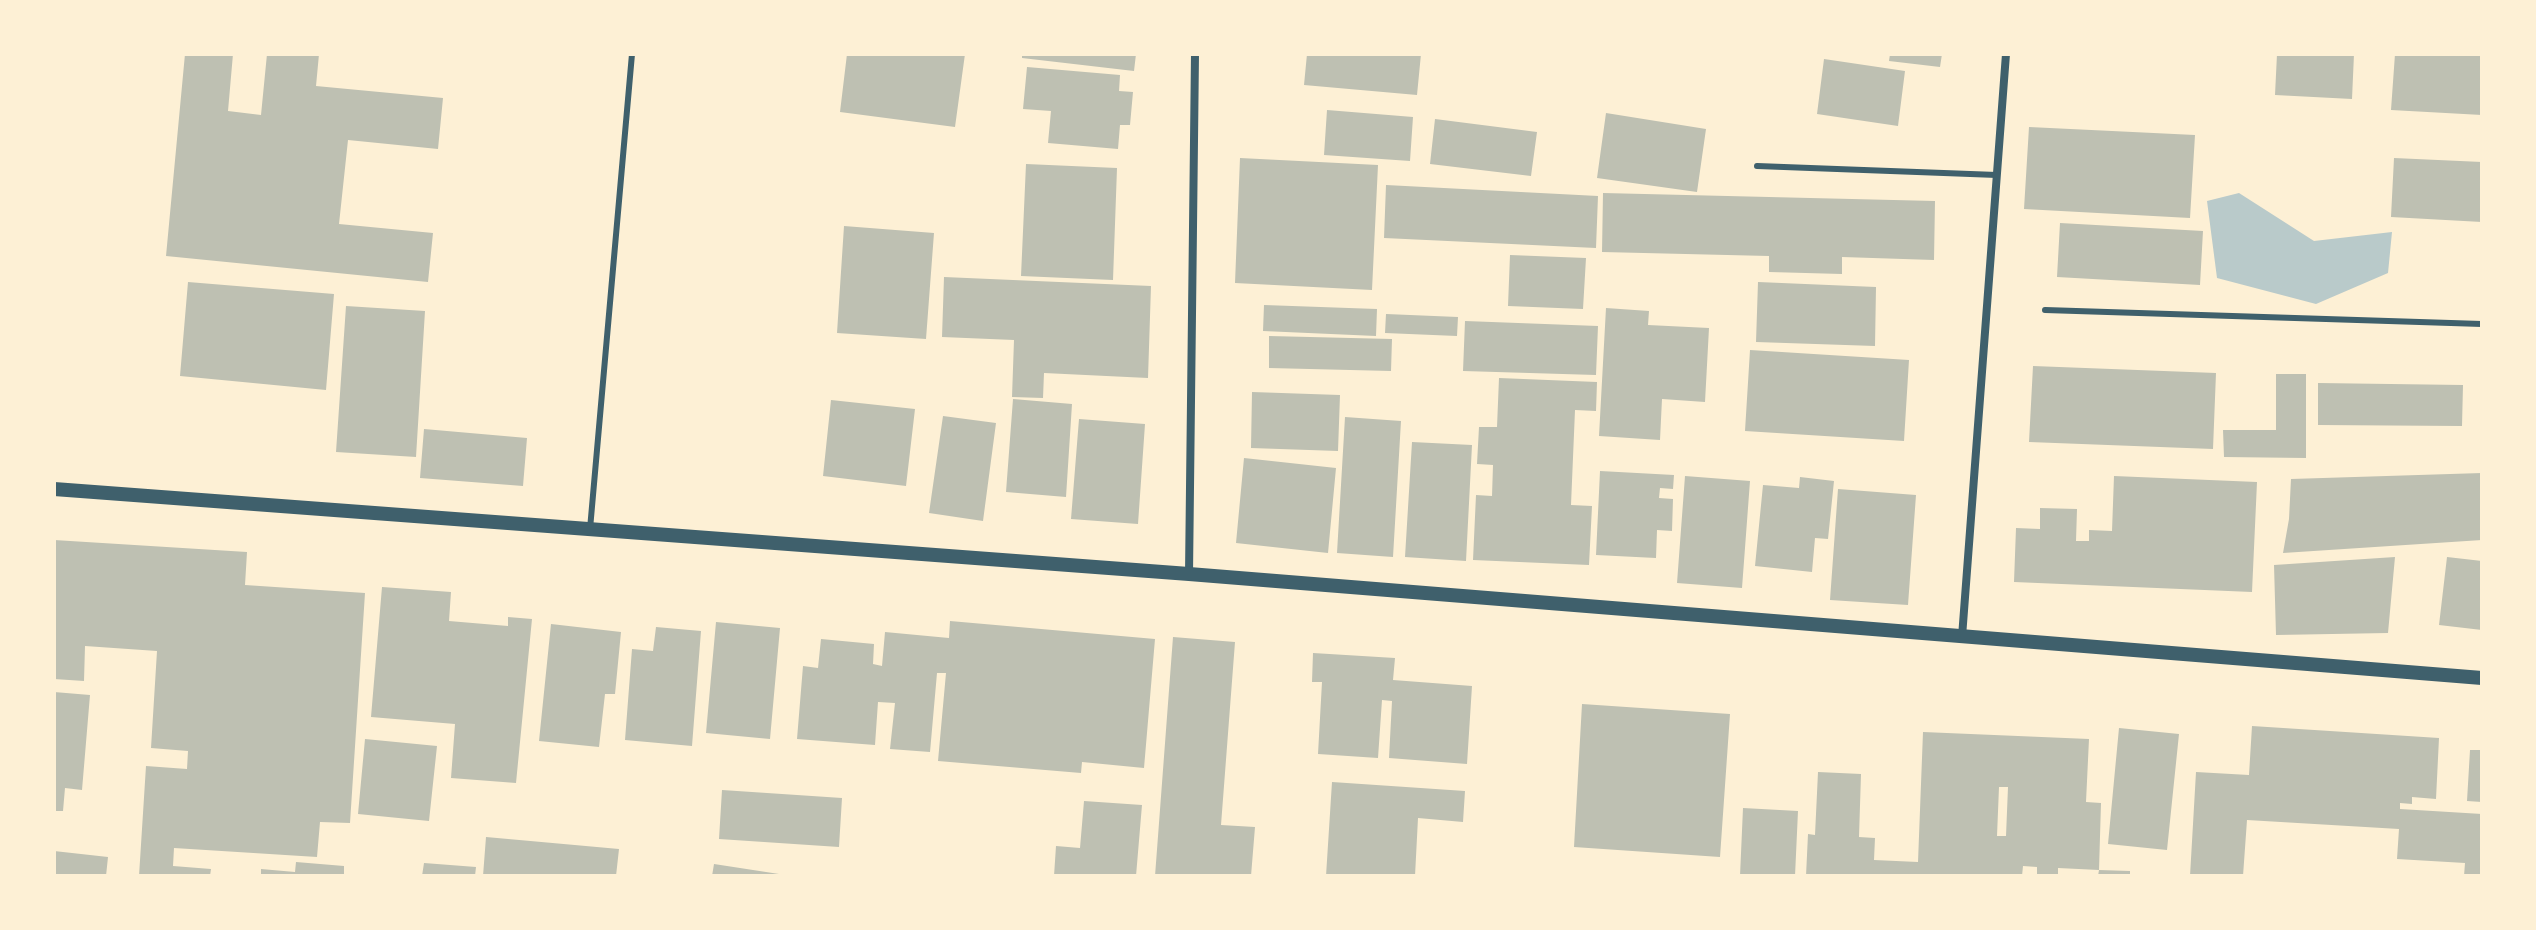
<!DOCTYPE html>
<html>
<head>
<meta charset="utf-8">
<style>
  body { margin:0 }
  #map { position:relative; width:2536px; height:930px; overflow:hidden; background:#fdf0d5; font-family:"Noto Sans",sans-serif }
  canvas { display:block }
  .frame { position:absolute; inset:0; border:56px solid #fdf0d5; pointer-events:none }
</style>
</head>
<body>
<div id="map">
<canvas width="2536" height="930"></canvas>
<div class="frame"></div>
</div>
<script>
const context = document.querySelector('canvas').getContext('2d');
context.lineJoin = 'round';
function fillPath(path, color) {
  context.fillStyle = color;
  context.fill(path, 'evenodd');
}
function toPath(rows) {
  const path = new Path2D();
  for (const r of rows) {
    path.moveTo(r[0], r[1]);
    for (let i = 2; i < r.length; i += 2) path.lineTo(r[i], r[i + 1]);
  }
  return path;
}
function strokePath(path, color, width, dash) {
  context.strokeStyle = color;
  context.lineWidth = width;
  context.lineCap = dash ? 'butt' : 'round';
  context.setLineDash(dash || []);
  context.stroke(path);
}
const green = toPath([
  [2239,193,2314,241,2392,232,2388,273,2316,304,2217,278,2207,201]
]);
const building = toPath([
  [185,54,233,54,228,111,261,115,267,54,319,54,316,86,443,98,438,149,348,140,339,224,433,233,428,282,166,256],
  [847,54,965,54,955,127,840,112],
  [1022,54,1136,54,1134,71,1022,58],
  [1307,54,1421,54,1417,95,1304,85],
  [1890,54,1942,54,1940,67,1889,61],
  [2277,54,2354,54,2352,99,2275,95],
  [2395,54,2482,54,2482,115,2391,110],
  [1824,59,1905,71,1898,126,1817,114],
  [1027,67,1120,75,1119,91,1133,92,1130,125,1120,125,1118,149,1048,143,1051,111,1023,109],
  [1327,110,1413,117,1410,161,1324,155],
  [1606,113,1706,129,1697,192,1597,178],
  [1435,119,1537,132,1531,176,1430,164],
  [2029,127,2195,135,2190,218,2024,209],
  [1240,158,1378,165,1372,290,1235,283],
  [2394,158,2482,162,2482,222,2391,217],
  [1026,164,1117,168,1113,280,1021,276],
  [1386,185,1598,196,1596,248,1384,238],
  [1603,193,1935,201,1934,260,1842,257,1842,274,1769,272,1769,256,1602,252],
  [2060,223,2203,231,2200,285,2057,277],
  [844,226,934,233,926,339,837,333],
  [1510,255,1586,258,1583,309,1508,306],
  [944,277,1151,286,1148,378,1044,373,1043,398,1012,397,1014,340,942,337],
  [188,282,334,294,326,390,180,376],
  [1758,282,1876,287,1875,346,1756,342],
  [1264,305,1377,309,1376,336,1263,331],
  [346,306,425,311,416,457,336,452],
  [1606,308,1649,311,1648,325,1709,328,1705,402,1662,399,1660,440,1599,436],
  [1386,314,1458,317,1457,336,1385,333],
  [1465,321,1598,326,1596,375,1463,371],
  [1269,336,1392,339,1391,371,1269,368],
  [1750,350,1909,360,1904,441,1745,431],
  [2033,366,2216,373,2213,449,2029,442],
  [2276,374,2306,374,2306,458,2224,457,2223,430,2276,430],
  [1499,378,1597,382,1596,411,1575,410,1571,505,1592,506,1589,565,1473,560,1476,495,1492,496,1493,465,1477,464,1479,427,1497,427],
  [2318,383,2463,385,2462,426,2318,425],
  [1252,392,1340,395,1338,451,1251,448],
  [1013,399,1072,404,1066,497,1006,492],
  [831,400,915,409,906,486,823,476],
  [943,416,996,423,983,521,929,513],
  [1345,417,1401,421,1393,557,1337,553],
  [1079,419,1145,424,1138,524,1071,519],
  [424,429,527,438,523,486,420,478],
  [1412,442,1472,445,1466,561,1405,557],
  [1244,458,1336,468,1328,553,1236,543],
  [1600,471,1674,475,1673,489,1660,488,1659,498,1673,499,1672,531,1657,530,1656,558,1596,555],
  [2482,473,2482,540,2283,553,2289,519,2291,479],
  [1685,476,1750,481,1742,588,1677,583],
  [2114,476,2257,482,2252,592,2014,582,2016,528,2040,529,2040,508,2077,509,2076,541,2089,541,2089,530,2112,531],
  [1800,477,1834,481,1828,539,1815,538,1812,572,1755,566,1763,485,1799,488],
  [1838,489,1916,495,1908,605,1830,600],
  [54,540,247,552,245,585,365,593,350,823,320,822,317,857,174,848,173,866,211,869,210,876,139,876,146,766,187,769,188,751,151,748,157,651,85,646,84,681,54,679],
  [2395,557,2388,633,2276,635,2274,565],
  [2447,557,2482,561,2482,630,2439,625],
  [382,587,451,592,449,621,508,626,508,617,532,619,516,783,451,778,455,724,371,717],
  [950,621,1155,639,1144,768,1082,762,1081,773,938,761,946,673,937,673,930,752,890,749,895,703,878,702,875,745,797,739,803,666,818,668,821,639,874,644,873,664,882,666,885,632,949,638],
  [716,622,780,628,770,739,706,733],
  [551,624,621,632,615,694,605,694,599,747,539,741],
  [656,627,701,631,692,746,625,740,632,649,653,651],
  [1173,637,1235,642,1221,825,1255,827,1251,876,1155,876],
  [1313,653,1395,658,1393,680,1472,686,1467,764,1389,758,1392,701,1382,700,1378,758,1318,754,1322,682,1312,682],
  [54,692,90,695,82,790,65,788,63,811,54,811],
  [1582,704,1730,714,1720,857,1574,847],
  [2252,726,2439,738,2436,799,2412,797,2412,804,2400,803,2400,809,2482,814,2482,876,2464,876,2465,863,2397,859,2399,829,2247,820,2243,876,2190,876,2196,772,2249,775],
  [2119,728,2179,734,2167,850,2108,844],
  [1923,732,2089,739,2086,802,2101,803,2099,870,2058,868,2058,876,2037,876,2037,867,2023,866,2022,876,1806,876,1808,834,1815,835,1818,772,1861,774,1859,837,1875,838,1874,860,1918,862],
  [1999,787,2008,787,2006,836,1997,836],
  [365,739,437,746,429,821,358,814],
  [2470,750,2482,750,2482,802,2467,801],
  [1332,782,1465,791,1463,822,1418,818,1415,876,1326,876],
  [722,790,842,798,839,847,719,839],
  [1084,801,1142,805,1136,876,1054,876,1056,846,1080,848],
  [1743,808,1798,811,1795,876,1740,876],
  [486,837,619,849,616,876,483,876],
  [54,851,108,857,106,876,54,876],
  [296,862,344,866,344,876,261,876,261,869,295,872],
  [424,863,476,867,475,876,422,876],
  [714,864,779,874,779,876,712,876],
  [2099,870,2130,871,2130,876,2098,876]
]);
const service = toPath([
  [1757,166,1997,175],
  [2045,310,2482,324],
  [590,529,632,54]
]);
const minor = toPath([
  [1189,574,1195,54],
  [1962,637,2006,54]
]);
const tertiary = toPath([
  [54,489,1189,574,2482,678]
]);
fillPath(green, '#b9caca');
fillPath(building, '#bec0b2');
strokePath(service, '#3f606c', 6);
strokePath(minor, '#3f606c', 8);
strokePath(tertiary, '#3f606c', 14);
</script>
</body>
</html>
